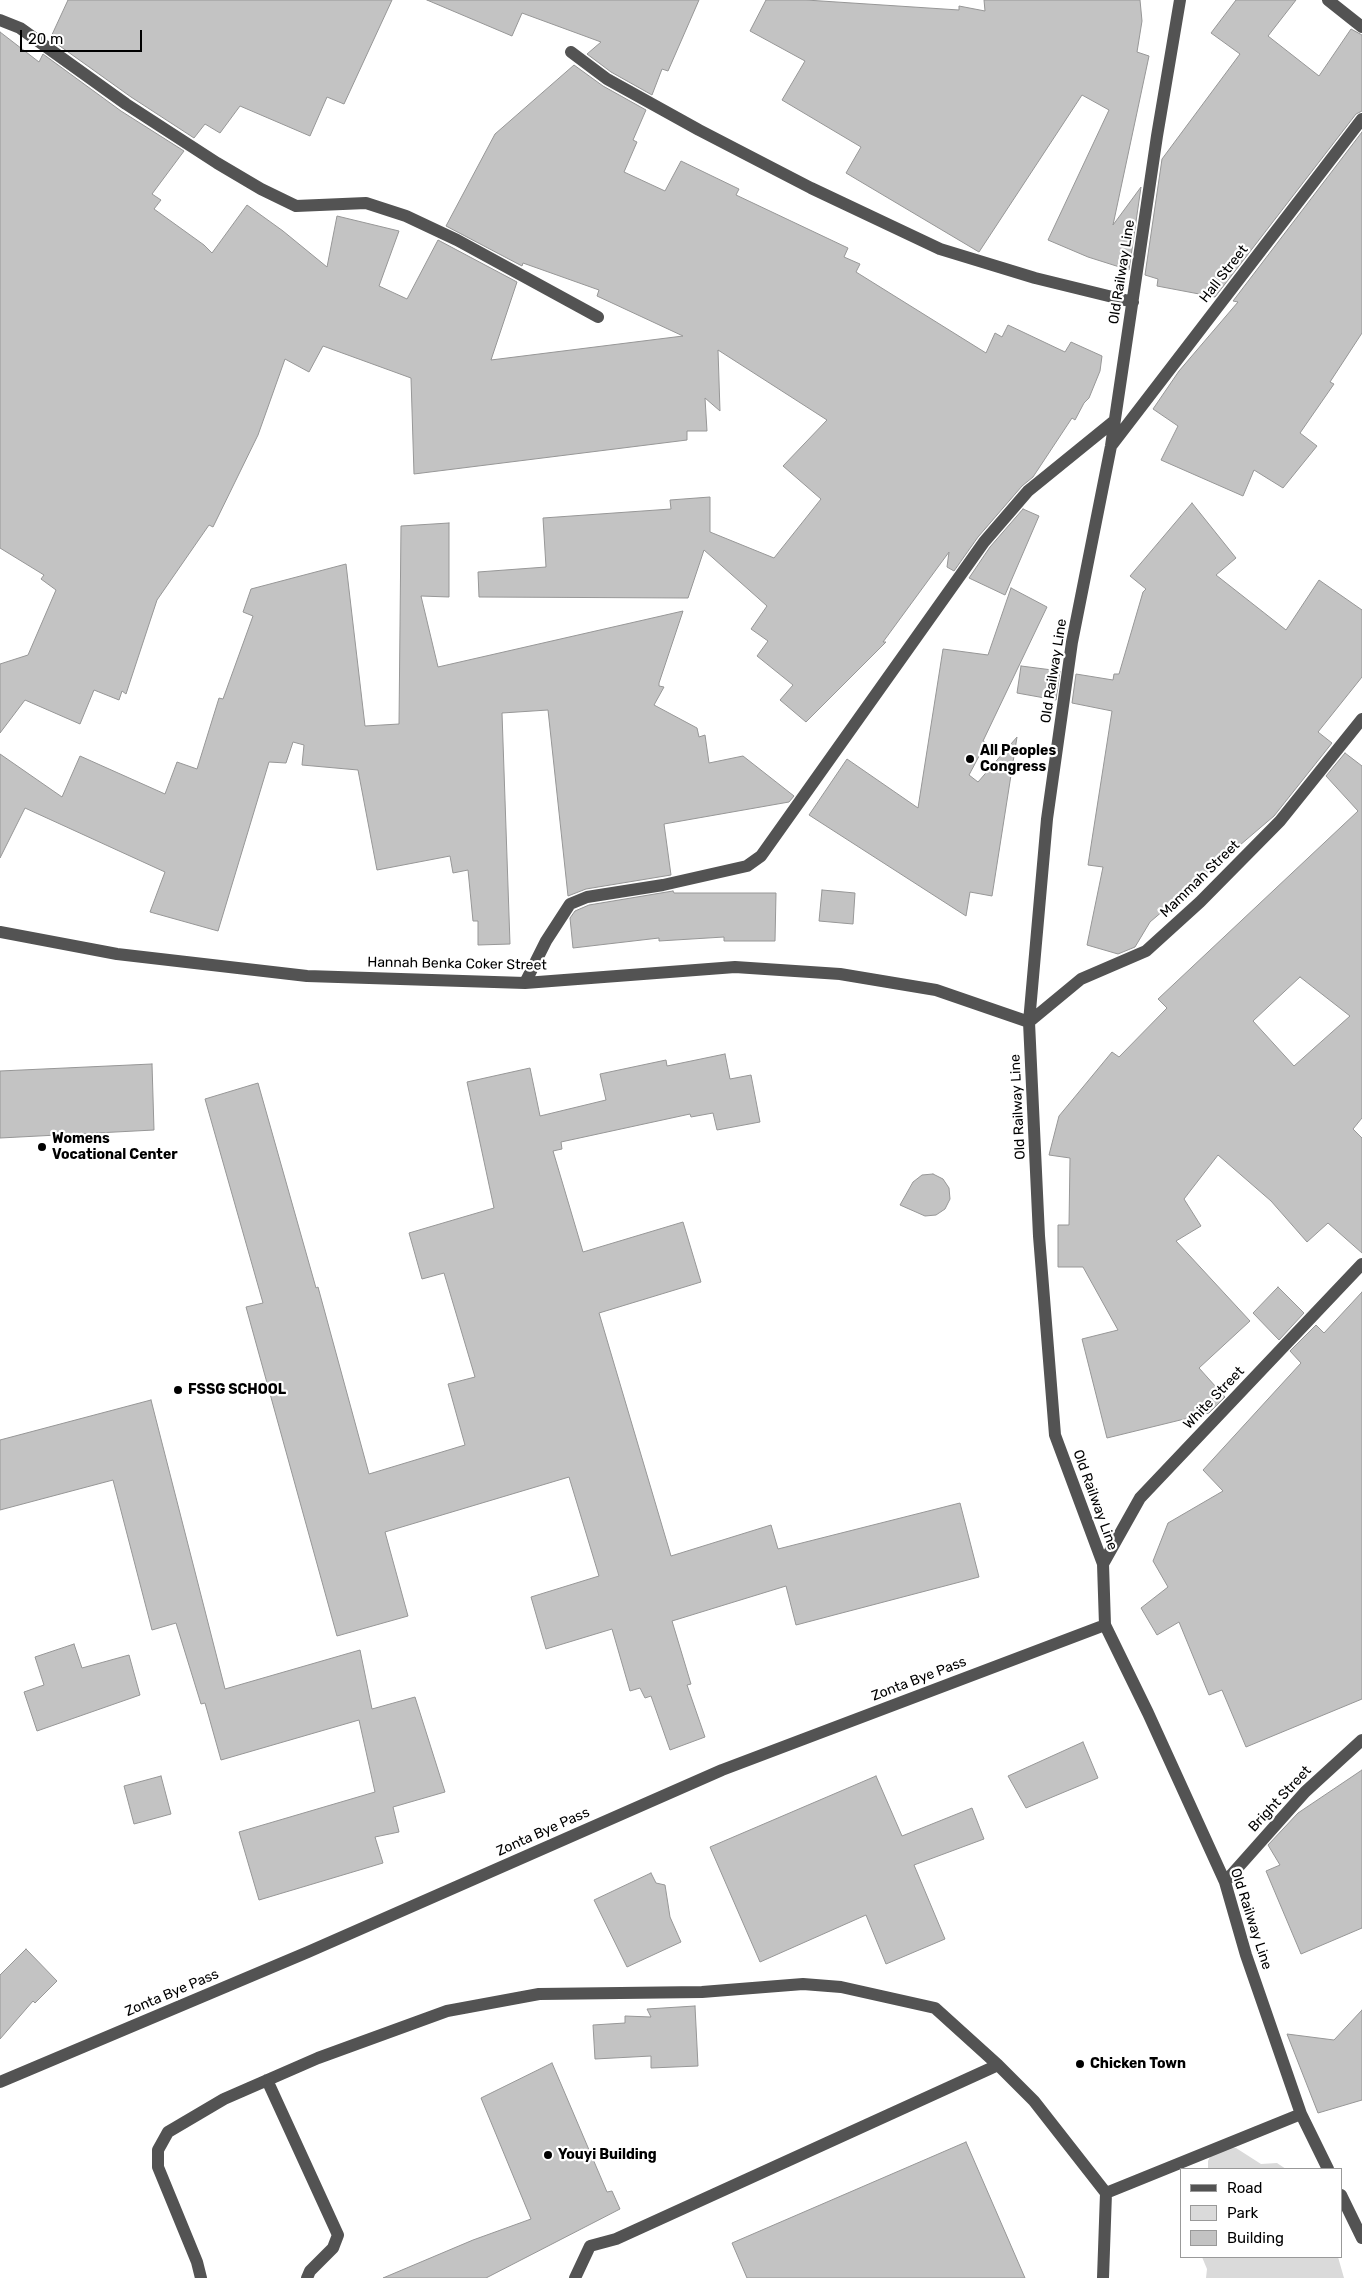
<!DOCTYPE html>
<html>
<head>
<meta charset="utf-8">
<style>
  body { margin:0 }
  #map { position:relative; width:1362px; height:2278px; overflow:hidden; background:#fff; font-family:Rubik,sans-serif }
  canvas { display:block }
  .legend { position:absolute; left:1180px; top:2168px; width:162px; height:90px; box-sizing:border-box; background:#fff; border:1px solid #999; margin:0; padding:6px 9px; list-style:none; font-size:15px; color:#000 }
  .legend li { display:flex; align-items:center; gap:10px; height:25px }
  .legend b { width:25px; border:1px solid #999 }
  .scale { position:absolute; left:20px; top:30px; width:122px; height:22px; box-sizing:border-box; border:2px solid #000; border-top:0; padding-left:6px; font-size:15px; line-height:18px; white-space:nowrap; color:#000; -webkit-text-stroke:4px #fff; paint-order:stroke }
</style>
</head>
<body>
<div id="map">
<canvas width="1362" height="2278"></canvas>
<ul class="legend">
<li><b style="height:6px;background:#535353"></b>Road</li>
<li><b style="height:14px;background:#dadada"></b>Park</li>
<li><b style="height:14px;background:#c3c3c3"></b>Building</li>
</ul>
<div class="scale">20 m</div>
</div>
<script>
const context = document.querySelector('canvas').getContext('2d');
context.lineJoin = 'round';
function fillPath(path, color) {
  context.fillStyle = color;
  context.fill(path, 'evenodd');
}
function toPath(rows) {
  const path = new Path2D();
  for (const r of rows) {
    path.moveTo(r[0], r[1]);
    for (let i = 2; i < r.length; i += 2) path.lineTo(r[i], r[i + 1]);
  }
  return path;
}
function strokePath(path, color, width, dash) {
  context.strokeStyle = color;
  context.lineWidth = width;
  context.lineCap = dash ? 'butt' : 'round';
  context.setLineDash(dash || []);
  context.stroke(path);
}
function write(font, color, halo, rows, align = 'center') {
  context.font = font + ' Rubik,sans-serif';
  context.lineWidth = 4.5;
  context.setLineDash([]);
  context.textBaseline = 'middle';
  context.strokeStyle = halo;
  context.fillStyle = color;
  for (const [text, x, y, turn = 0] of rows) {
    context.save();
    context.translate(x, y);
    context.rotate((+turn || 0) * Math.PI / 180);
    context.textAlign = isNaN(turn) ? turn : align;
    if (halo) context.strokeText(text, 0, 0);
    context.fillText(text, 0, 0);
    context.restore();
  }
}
const green = toPath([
  [1215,2146,1236,2148,1261,2164,1277,2163,1286,2169,1208,2169,1208,2161],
  [1202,2257,1338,2257,1344,2278,1206,2278,1207,2269]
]);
const building = toPath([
  [68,0,392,0,344,104,327,97,310,136,240,106,220,133,205,124,194,138,131,97,50,39,68,0],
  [427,0,699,0,668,71,662,69,652,95,611,72,587,54,601,42,522,13,512,36,427,0],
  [766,0,806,0,959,10,959,6,985,11,984,0,1140,0,1142,21,1137,52,1149,56,1113,225,1141,187,1129,270,1088,257,1048,240,1109,110,1082,95,979,252,846,173,861,147,782,100,805,61,750,31,766,0],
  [1236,0,1296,0,1268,36,1319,76,1351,29,1362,35,1362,111,1356,114,1215,297,1157,286,1158,279,1145,275,1162,159,1240,54,1211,33,1236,0],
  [0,32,39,62,43,54,121,111,184,151,152,194,161,200,154,209,204,245,212,253,247,205,283,231,327,267,337,216,399,231,379,286,407,299,438,240,517,282,491,360,683,336,597,296,599,290,523,263,522,266,446,226,495,134,574,65,603,86,646,110,633,140,637,142,624,172,665,191,681,161,739,189,736,195,848,248,844,257,860,264,856,272,986,353,995,333,1002,337,1008,325,1065,352,1071,342,1102,356,1100,371,1089,398,1084,403,1075,420,1072,418,1033,477,1022,486,978,537,954,571,947,567,949,552,883,642,886,642,806,722,780,700,793,685,757,656,768,641,751,629,767,606,704,550,688,598,479,597,478,572,546,567,543,518,671,509,670,500,710,497,710,532,774,558,821,499,783,466,827,420,718,350,720,411,705,398,707,431,687,431,687,440,414,474,411,378,323,346,309,372,285,359,258,435,213,527,209,525,157,600,126,694,122,691,119,700,94,690,80,724,25,700,0,733,0,664,28,655,56,590,41,579,44,575,0,548,0,32],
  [1362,132,1362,333,1330,382,1334,384,1300,433,1317,446,1283,488,1254,470,1243,496,1161,460,1178,426,1153,409,1179,371,1238,302,1233,301,1362,132],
  [1192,503,1236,558,1216,575,1286,630,1319,580,1362,610,1362,677,1318,732,1332,743,1274,816,1150,922,1135,947,1118,954,1087,945,1103,867,1088,865,1112,711,1072,703,1076,674,1113,680,1114,674,1119,674,1143,592,1146,589,1130,576,1192,503],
  [1023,509,1039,516,1005,595,969,578,990,547,1023,509],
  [449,523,449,597,421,596,438,667,683,611,659,683,659,686,664,687,654,705,697,728,699,737,705,735,709,763,743,756,794,796,789,802,664,824,671,875,586,889,568,896,548,710,502,713,510,944,478,945,478,921,473,921,468,870,453,873,450,856,377,870,358,770,302,765,304,745,293,742,286,763,269,762,218,931,150,912,165,872,25,808,0,858,0,754,62,797,80,756,165,794,177,762,197,769,219,698,223,699,253,616,243,612,251,589,346,564,365,726,399,724,401,526,449,523],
  [1011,588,1047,607,983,741,986,743,969,775,978,782,1017,737,992,896,970,892,966,916,809,815,847,759,918,808,943,649,988,655,1011,588],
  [1021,666,1060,671,1056,700,1017,693,1021,666],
  [1345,753,1362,766,1362,1118,1353,1129,1362,1138,1362,1253,1328,1223,1307,1242,1271,1201,1218,1155,1184,1199,1201,1226,1176,1241,1250,1321,1199,1368,1225,1397,1209,1413,1107,1438,1082,1339,1118,1330,1083,1267,1058,1267,1058,1225,1069,1225,1070,1158,1049,1155,1059,1116,1112,1052,1119,1057,1167,1008,1158,999,1358,811,1326,776,1345,753],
  [1300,977,1350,1016,1294,1066,1253,1021,1300,977],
  [822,890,855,893,853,924,819,921,822,890],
  [673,891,674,893,776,893,775,941,724,941,724,937,659,941,659,938,573,948,570,918,575,911,589,905,673,891],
  [725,1054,730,1079,751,1075,760,1122,717,1130,713,1113,691,1117,690,1114,561,1142,562,1149,553,1151,583,1252,683,1222,701,1282,599,1313,671,1556,771,1525,778,1549,960,1503,979,1577,796,1625,786,1586,672,1621,691,1684,687,1685,705,1737,670,1750,651,1696,645,1698,640,1688,630,1691,612,1629,546,1649,531,1597,599,1576,569,1477,385,1532,408,1616,337,1636,246,1307,263,1303,205,1099,258,1083,316,1288,318,1287,369,1474,465,1445,448,1384,475,1377,444,1273,422,1279,409,1233,494,1208,467,1082,530,1068,540,1116,606,1100,600,1074,666,1060,667,1066,725,1054],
  [152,1064,154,1130,0,1138,0,1071,152,1064],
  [933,1174,943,1179,949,1188,950,1199,945,1209,936,1215,925,1216,900,1205,913,1182,922,1175,933,1174],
  [1278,1287,1304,1313,1279,1340,1253,1313,1278,1287],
  [1362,1292,1362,1699,1246,1747,1222,1690,1209,1695,1179,1622,1157,1635,1141,1608,1168,1587,1153,1561,1168,1523,1223,1491,1203,1470,1301,1363,1290,1351,1316,1325,1324,1333,1362,1292],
  [151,1400,225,1689,360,1650,372,1709,415,1697,445,1792,393,1807,399,1832,375,1837,383,1863,259,1900,239,1832,375,1792,359,1720,221,1760,205,1703,201,1704,176,1623,152,1630,113,1480,0,1510,0,1440,151,1400],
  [74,1644,82,1668,129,1655,140,1695,37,1731,24,1692,44,1685,35,1657,74,1644],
  [1083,1742,1098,1778,1026,1808,1008,1776,1083,1742],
  [1362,1770,1362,1928,1301,1954,1266,1871,1280,1865,1268,1845,1298,1813,1362,1770],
  [161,1776,171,1814,134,1824,124,1786,161,1776],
  [876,1776,902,1836,972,1808,984,1839,914,1865,945,1939,886,1964,866,1915,760,1962,710,1847,876,1776],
  [651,1873,656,1883,665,1885,670,1917,681,1942,627,1967,594,1900,651,1873],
  [26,1949,57,1981,35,2003,33,2001,0,2039,0,1975,26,1949],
  [695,2006,698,2066,651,2068,651,2056,595,2059,593,2025,625,2023,625,2016,651,2017,647,2009,695,2006],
  [1362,2010,1362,2100,1318,2113,1287,2034,1334,2040,1362,2010],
  [552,2063,607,2192,612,2191,620,2209,486,2278,383,2278,473,2240,531,2219,481,2098,552,2063],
  [966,2142,1025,2278,747,2278,732,2243,966,2142]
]);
const minor = toPath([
  [1180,0,1157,136,1111,446,1072,642,1047,819,1029,1022,1039,1236,1055,1435,1103,1564,1105,1625,1148,1713,1225,1882,1246,1955,1301,2114,1328,2169],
  [1328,0,1362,27],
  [0,20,20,28,126,104,217,163,261,189,296,206,366,203,406,216,457,240,598,317],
  [571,52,607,79,699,130,811,188,940,249,1035,278,1133,302],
  [1111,446,1362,119],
  [0,932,117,954,307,976,525,983,735,967,840,974,936,990,1029,1022,1081,979,1146,951,1200,902,1280,821,1362,719],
  [525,983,546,941,570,904,587,897,663,885,747,866,761,856,984,542,1028,491,1113,422],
  [1103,1564,1140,1498,1362,1264],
  [1225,1882,1305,1792,1362,1740],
  [267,2080,338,2235,333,2248,310,2271,307,2278],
  [0,2082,308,1952,722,1770,1105,1625],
  [1106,2193,1301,2114],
  [1341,2195,1362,2238],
  [201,2278,197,2262,158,2167,158,2150,168,2132,224,2099,318,2058,447,2011,539,1994,702,1992,803,1984,841,1987,935,2008,998,2065,1034,2101,1106,2193,1103,2278],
  [575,2278,590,2246,616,2239,998,2065]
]);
const markers = [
  [970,759,5,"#000"],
  [42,1147,5,"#000"],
  [178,1390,5,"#000"],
  [1080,2064,5,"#000"],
  [548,2155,5,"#000"]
];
const streetNames = [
  ["Old Railway Line",1122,272,-81],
  ["Hall Street",1224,274,-52],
  ["Old Railway Line",1054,671,-81],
  ["Mammah Street",1200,879,-44],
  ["Hannah Benka Coker Street",457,964,1],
  ["Old Railway Line",1018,1107,-93],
  ["White Street",1214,1398,-46],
  ["Old Railway Line",1095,1500,70],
  ["Zonta Bye Pass",919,1679,-21],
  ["Bright Street",1280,1799,-47],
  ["Zonta Bye Pass",543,1832,-24],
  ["Old Railway Line",1251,1919,72],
  ["Zonta Bye Pass",172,1993,-23]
];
const poiNames = [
  ["All Peoples",980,751],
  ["Congress",980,767],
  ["Womens",52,1139],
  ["Vocational Center",52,1155],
  ["FSSG SCHOOL",188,1390],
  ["Chicken Town",1090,2064],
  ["Youyi Building",558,2155]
];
fillPath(green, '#dadada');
fillPath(building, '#c3c3c3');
strokePath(building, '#979797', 1);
strokePath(minor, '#535353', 12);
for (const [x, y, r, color] of markers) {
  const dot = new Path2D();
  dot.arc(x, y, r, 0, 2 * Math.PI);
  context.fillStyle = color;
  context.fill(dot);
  strokePath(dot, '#fff', 2);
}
write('14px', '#000', '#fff', streetNames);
write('bold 14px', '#000', '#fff', poiNames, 'left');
</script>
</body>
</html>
